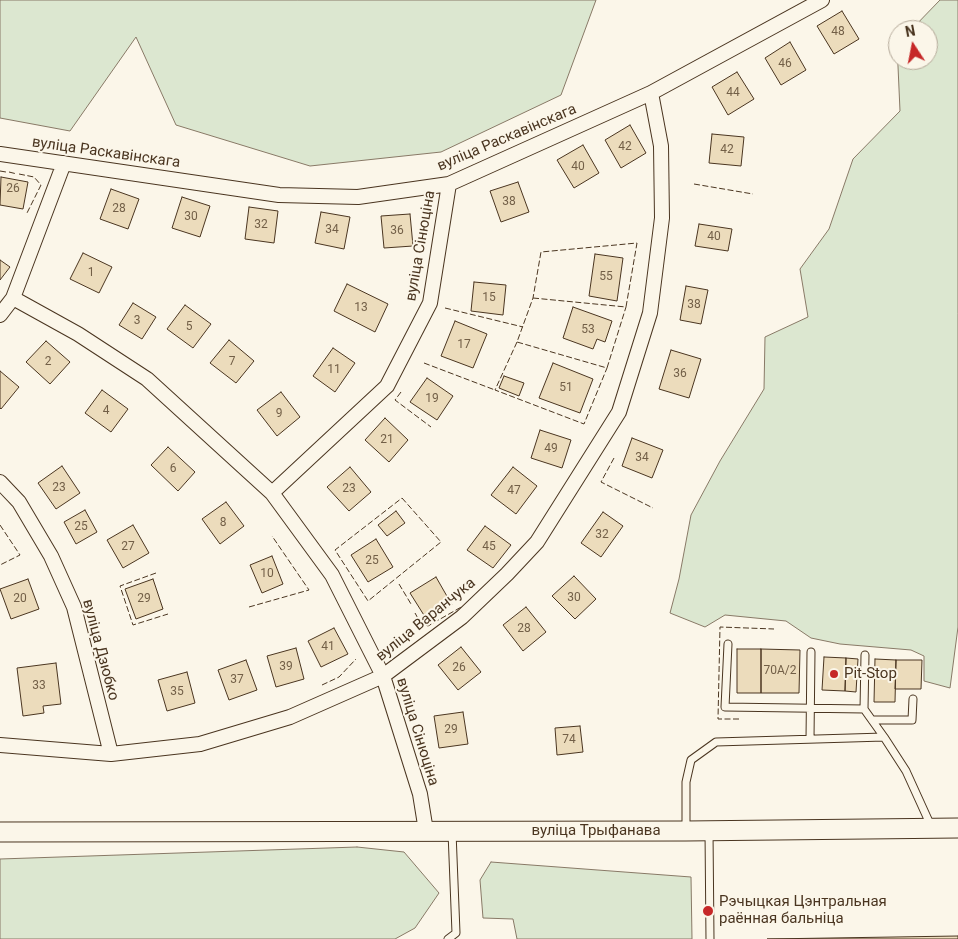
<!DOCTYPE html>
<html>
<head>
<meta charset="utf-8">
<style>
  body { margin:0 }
  #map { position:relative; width:958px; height:939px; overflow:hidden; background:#fbf6e9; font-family:Roboto,sans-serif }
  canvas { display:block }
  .north { position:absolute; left:888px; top:20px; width:50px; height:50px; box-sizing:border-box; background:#fbf6e9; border:1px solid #b4a999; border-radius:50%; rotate:349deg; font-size:14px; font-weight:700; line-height:20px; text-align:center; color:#4a3520 }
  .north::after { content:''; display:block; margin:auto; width:18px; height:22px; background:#c62828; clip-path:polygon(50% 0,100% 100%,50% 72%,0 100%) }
</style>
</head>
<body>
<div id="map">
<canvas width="958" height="939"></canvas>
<div class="north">N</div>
</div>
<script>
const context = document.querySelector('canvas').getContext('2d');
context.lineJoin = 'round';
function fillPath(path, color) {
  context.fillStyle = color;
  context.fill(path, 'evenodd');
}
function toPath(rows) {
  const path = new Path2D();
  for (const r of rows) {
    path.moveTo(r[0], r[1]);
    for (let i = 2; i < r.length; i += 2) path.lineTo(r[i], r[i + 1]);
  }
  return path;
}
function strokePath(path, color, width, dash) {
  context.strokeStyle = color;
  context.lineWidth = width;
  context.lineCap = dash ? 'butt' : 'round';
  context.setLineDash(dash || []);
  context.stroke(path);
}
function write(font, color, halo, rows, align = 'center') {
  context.font = font + ' Roboto,sans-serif';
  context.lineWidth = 4;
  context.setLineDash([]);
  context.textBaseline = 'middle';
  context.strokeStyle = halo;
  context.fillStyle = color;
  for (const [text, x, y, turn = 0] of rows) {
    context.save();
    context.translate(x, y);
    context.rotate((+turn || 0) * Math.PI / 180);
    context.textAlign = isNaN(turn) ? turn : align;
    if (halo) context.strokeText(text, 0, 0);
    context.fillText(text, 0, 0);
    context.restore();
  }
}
const green = toPath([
  [0,0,596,0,561,95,441,152,310,166,176,125,136,37,70,131,0,118,0,0],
  [940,0,958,0,958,627,950,688,924,681,924,656,911,650,840,644,811,638,786,621,725,615,705,627,670,613,679,579,691,515,720,461,764,389,765,337,808,317,800,269,829,229,853,159,900,111,897,44,898,60,928,60,928,30,911,30,940,0],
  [357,847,404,852,439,893,415,928,395,939,0,939,0,859,357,847],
  [491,862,691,877,692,939,517,939,513,919,483,918,480,880,491,862]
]);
const building = toPath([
  [842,11,859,39,834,54,817,26,842,11],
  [790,42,806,70,781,85,765,58,790,42],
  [737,72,754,99,728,115,712,87,737,72],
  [630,125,646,153,621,168,605,140,630,125],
  [712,134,744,137,741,166,709,163,712,134],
  [583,145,599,173,574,188,557,160,583,145],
  [1,177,28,182,23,209,0,205,1,177],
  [518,182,529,212,501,222,490,191,518,182],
  [111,189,139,199,128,229,100,219,111,189],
  [182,197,210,206,200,237,172,228,182,197],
  [249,207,278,211,274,243,245,239,249,207],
  [321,212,350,217,344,249,315,243,321,212],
  [410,214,413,246,384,248,381,216,410,214],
  [699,224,732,229,728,251,695,246,699,224],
  [83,253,112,267,99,293,70,279,83,253],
  [595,254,623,258,617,301,589,296,595,254],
  [0,260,10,267,0,280,0,260],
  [474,282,506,285,503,315,471,311,474,282],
  [347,284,388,304,375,332,334,311,347,284],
  [686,286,708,290,701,324,680,320,686,286],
  [133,303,156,317,142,339,119,325,133,303],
  [185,305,211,324,193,348,167,329,185,305],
  [573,307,612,321,605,342,597,339,593,349,563,338,573,307],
  [455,321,487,334,473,368,441,356,455,321],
  [229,340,254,361,236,383,210,363,229,340],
  [46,341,70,362,50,384,26,362,46,341],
  [333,348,355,363,335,392,313,376,333,348],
  [671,350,701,359,689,398,659,389,671,350],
  [553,363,593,379,580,413,539,398,553,363],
  [0,371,19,387,1,409,0,408,0,371],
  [504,376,524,383,519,396,499,388,504,376],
  [427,378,453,396,437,420,410,402,427,378],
  [102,390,128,409,111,432,85,413,102,390],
  [281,392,300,417,277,436,257,410,281,392],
  [385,418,408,440,389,462,365,440,385,418],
  [540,430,571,440,562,468,531,458,540,430],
  [632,438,663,450,652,478,622,466,632,438],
  [168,447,195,472,178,491,151,465,168,447],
  [62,466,80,493,56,509,38,483,62,466],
  [350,467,371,492,349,511,327,487,350,467],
  [513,467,537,486,516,514,491,495,513,467],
  [226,502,244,526,220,544,202,519,226,502],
  [85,510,97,532,76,544,64,522,85,510],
  [396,511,405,523,387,536,378,525,396,511],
  [603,512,623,526,601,557,581,543,603,512],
  [133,525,149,553,123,568,107,540,133,525],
  [485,526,511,545,493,568,467,550,485,526],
  [376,539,393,567,368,582,351,555,376,539],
  [272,556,283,584,262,593,250,565,272,556],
  [574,576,596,599,575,619,552,596,574,576],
  [436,577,452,605,427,620,410,593,436,577],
  [28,579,39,609,11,619,0,589,28,579],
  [153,579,163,609,136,619,125,589,153,579],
  [526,607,546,632,523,651,503,625,526,607],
  [334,628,348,654,321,667,308,641,334,628],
  [461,647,481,672,458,690,438,665,461,647],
  [296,648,304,679,276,687,267,656,296,648],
  [737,649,761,649,761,693,737,693,737,649],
  [761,649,800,650,799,693,761,693,761,649],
  [824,657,846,658,845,691,822,690,824,657],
  [846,658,858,659,856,692,845,691,846,658],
  [875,659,896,660,895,702,874,702,875,659],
  [246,660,257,690,229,700,218,670,246,660],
  [896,660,922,660,921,689,895,689,896,660],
  [56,663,61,704,43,706,44,713,23,716,17,668,56,663],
  [187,672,195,703,167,711,158,680,187,672],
  [463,712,468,744,439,748,434,716,463,712],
  [580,726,583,752,557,755,555,728,580,726],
  [958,936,958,939,767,939,958,936]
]);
const lane = toPath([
  [728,644,725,707,864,709,884,737],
  [864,709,865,655],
  [872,720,912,720,913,699],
  [810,739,811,652],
  [686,829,686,782,691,760,716,742,884,737,906,771,931,826],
  [709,831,710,939],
  [448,939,456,933,452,832]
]);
const street = toPath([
  [0,154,279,195,358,197,449,184,651,93,822,0],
  [13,298,78,334,147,379,272,493,332,575,383,676,420,794,426,831],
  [0,315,13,298,64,163],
  [0,482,19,502,51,556,74,607,111,754],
  [272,493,387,386,430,303,449,184],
  [0,745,111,754,200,744,290,717,383,676,462,617,507,574,537,542,619,412,650,313,662,218,661,146,651,93]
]);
const secondary = toPath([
  [0,832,686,831,958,828]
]);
const fence = toPath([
  [0,171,6,172],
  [9,172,17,174],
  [19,174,34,177,41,185,26,215],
  [694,184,753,194],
  [533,298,626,307,637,243,541,252,533,298,517,342,607,368,626,307],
  [445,308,523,327],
  [517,342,495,390,584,424,607,368],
  [424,363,495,390],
  [401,392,395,400,431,427],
  [614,458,601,482,653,508],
  [402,498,441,542,368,601,335,550,402,498],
  [0,525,20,555,0,565],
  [156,573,120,586,133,625,168,614],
  [399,584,411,604],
  [249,607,309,590,272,536],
  [415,613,420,622,428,626,463,606],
  [322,685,339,677,356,659],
  [739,719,718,719,720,627,774,629]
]);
const markers = [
  [834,674,5,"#c62828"],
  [708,911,6,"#c62828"]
];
const numberNames = [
  ["48",838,32],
  ["46",785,64],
  ["44",733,93],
  ["42",625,147],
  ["42",727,150],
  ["40",578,167],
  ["26",13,189],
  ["38",509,202],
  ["28",119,209],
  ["30",191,217],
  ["32",261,225],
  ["34",332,230],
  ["36",397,231],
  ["40",714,237],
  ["1",91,273],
  ["55",606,277],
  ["15",489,298],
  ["38",694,305],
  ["13",361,308],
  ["3",137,321],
  ["5",189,327],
  ["53",588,330],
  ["17",464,345],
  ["2",48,362],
  ["7",232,362],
  ["11",334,370],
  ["36",680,374],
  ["51",566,388],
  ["19",432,399],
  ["4",106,411],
  ["9",279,414],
  ["21",387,440],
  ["49",551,449],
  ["34",642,458],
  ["6",173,469],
  ["23",59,488],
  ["23",349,489],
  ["47",514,491],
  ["8",223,523],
  ["25",81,527],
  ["32",602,535],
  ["27",128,547],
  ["45",489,547],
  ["25",372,561],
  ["10",267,574],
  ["30",574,598],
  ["20",20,599],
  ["29",144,599],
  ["28",524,629],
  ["41",328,647],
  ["39",286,667],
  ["26",459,668],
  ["70А/2",780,671],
  ["37",237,680],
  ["33",39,686],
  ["35",177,692],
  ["29",451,730],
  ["74",569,740]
];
const streetNames = [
  ["вуліца Раскавінскага",507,138,-23],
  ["вуліца Раскавінскага",106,153,8],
  ["вуліца Сінюціна",421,246,-80],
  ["вуліца Варанчука",426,620,-39],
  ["вуліца Дзюбко",100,650,75],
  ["вуліца Сінюціна",417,732,73],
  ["вуліца Трыфанава",596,831]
];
const poiNames = [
  ["Pit-Stop",844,674],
  ["Рэчыцкая Цэнтральная",719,902],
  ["раённая бальніца",719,919]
];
fillPath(green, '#dce7d0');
strokePath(green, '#887966', 1);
fillPath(building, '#ecdcbc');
strokePath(building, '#4a3520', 1);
strokePath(lane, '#4a3520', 9);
strokePath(street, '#4a3520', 16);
strokePath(secondary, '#4a3520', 21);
strokePath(lane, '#fbf6e9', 7);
strokePath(street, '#fbf6e9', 14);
strokePath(secondary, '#fbf6e9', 19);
strokePath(fence, '#4a3520', 1, [6, 2.5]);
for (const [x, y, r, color] of markers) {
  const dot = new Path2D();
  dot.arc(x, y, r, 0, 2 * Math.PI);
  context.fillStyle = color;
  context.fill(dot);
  strokePath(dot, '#fbf6e9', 2);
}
write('12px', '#725f47', null, numberNames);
write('15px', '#4a3520', '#fbf6e9', streetNames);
write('15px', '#4a3520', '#fbf6e9', poiNames, 'left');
</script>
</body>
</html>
